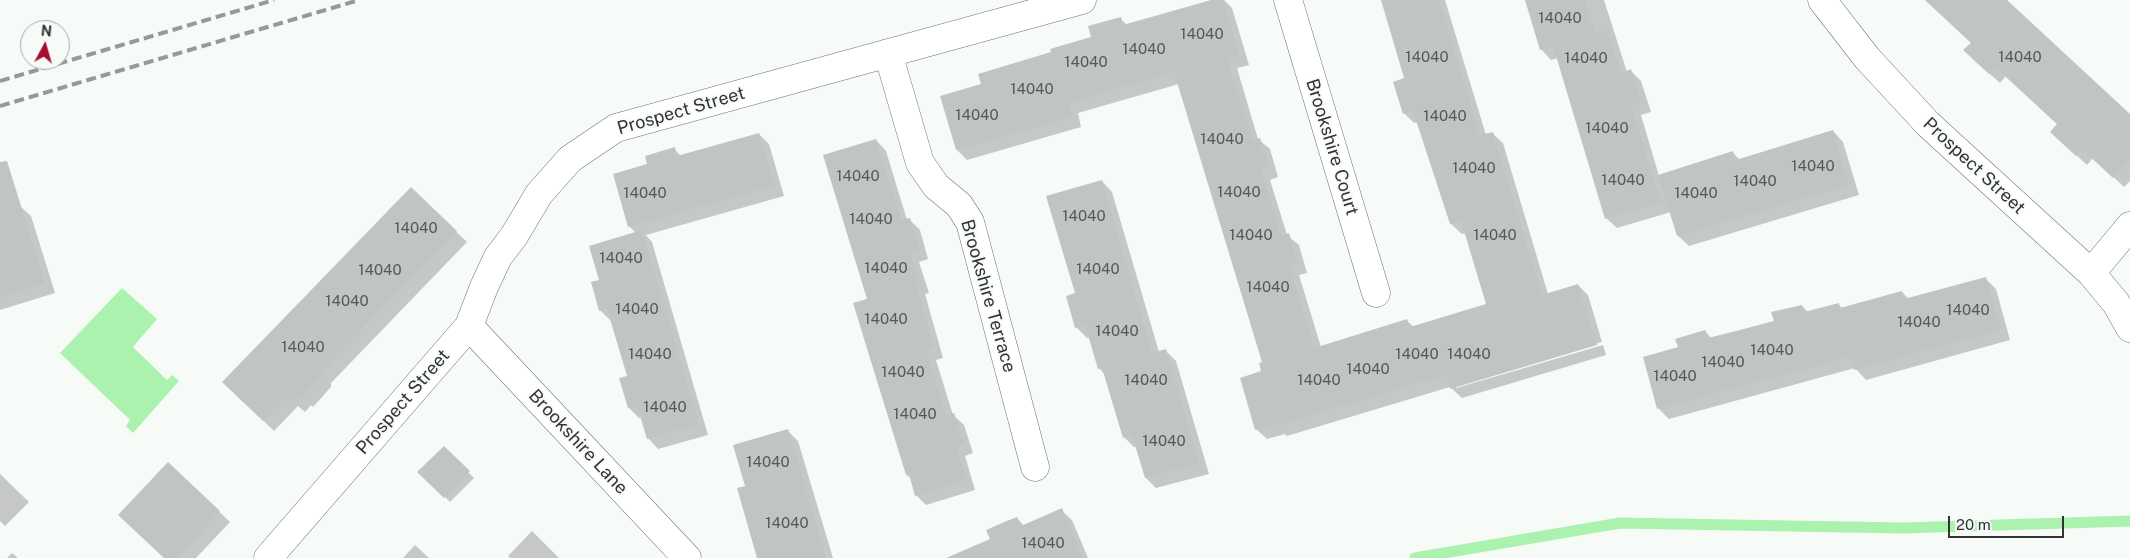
<!DOCTYPE html>
<html>
<head>
<meta charset="utf-8">
<style>
  body { margin:0 }
  #map { position:relative; width:2130px; height:558px; overflow:hidden; background:#f7fbf7; font-family:"Public Sans",sans-serif }
  canvas { display:block }
  .north { position:absolute; left:20px; top:20px; width:50px; height:50px; box-sizing:border-box; background:#f7fbf7; border:1px solid #a8aba8; border-radius:50%; rotate:6deg; font-size:14px; font-weight:700; line-height:20px; text-align:center; color:#323332 }
  .north::after { content:''; display:block; margin:auto; width:18px; height:22px; background:#a60d30; clip-path:polygon(50% 0,100% 100%,50% 72%,0 100%) }
  .scale { position:absolute; left:1948px; top:516px; width:116px; height:22px; box-sizing:border-box; border:2px solid #323332; border-top:0; padding-left:6px; font-size:15px; line-height:18px; white-space:nowrap; color:#323332; -webkit-text-stroke:4px #f7fbf7; paint-order:stroke }
</style>
</head>
<body>
<div id="map">
<canvas width="2130" height="558"></canvas>
<div class="north">N</div>
<div class="scale">20 m</div>
</div>
<script>
const context = document.querySelector('canvas').getContext('2d');
context.lineJoin = 'round';
function fillPath(path, color) {
  context.fillStyle = color;
  context.fill(path, 'evenodd');
}
function toPath(rows) {
  const path = new Path2D();
  for (const r of rows) {
    path.moveTo(r[0], r[1]);
    for (let i = 2; i < r.length; i += 2) path.lineTo(r[i], r[i + 1]);
  }
  return path;
}
function strokePath(path, color, width, dash) {
  context.strokeStyle = color;
  context.lineWidth = width;
  context.lineCap = dash ? 'butt' : 'round';
  context.setLineDash(dash || []);
  context.stroke(path);
}
function write(font, color, halo, rows, align = 'center') {
  context.font = font + ' "Public Sans",sans-serif';
  context.lineWidth = 4;
  context.setLineDash([]);
  context.textBaseline = 'middle';
  context.strokeStyle = halo;
  context.fillStyle = color;
  for (const [text, x, y, turn = 0] of rows) {
    context.save();
    context.translate(x, y);
    context.rotate((+turn || 0) * Math.PI / 180);
    context.textAlign = isNaN(turn) ? turn : align;
    if (halo) context.strokeText(text, 0, 0);
    context.fillText(text, 0, 0);
    context.restore();
  }
}
const water = toPath([
  [122,288,157,319,133,347,167,380,172,375,179,381,133,433,126,426,130,420,60,353]
]);
const shadow = toPath([
  [1215,0,1224,0,1232,8,1249,65,1237,68,1258,139,1270,149,1278,177,1270,180,1287,235,1299,245,1307,273,1299,275,1321,347,1407,321,1414,327,1488,305,1466,233,1462,234,1451,224,1418,122,1414,123,1404,113,1406,79,1382,0,1445,0,1486,135,1492,133,1503,143,1548,294,1578,285,1588,295,1602,342,1456,386,1456,388,1603,345,1606,355,1462,398,1450,387,1287,436,1285,434,1267,439,1256,429,1264,363,1179,84,1078,113,1081,127,967,160,957,150,983,85,1052,53,1093,38,1120,18,1127,25],
  [1526,0,1604,0,1627,72,1631,71,1641,81,1651,112,1641,115,1659,176,1732,152,1740,160,1833,131,1843,142,1859,195,1689,246,1678,236,1671,212,1617,228,1606,218,1558,58,1551,60,1541,49],
  [1925,0,2005,0,2130,116,2130,181,2124,187,2093,158,2087,165,2062,142,2058,125,2006,76,2000,83,1975,61,1972,43],
  [759,134,769,144,784,196,646,235,652,242,708,435,658,449,648,438,642,417,639,418,629,408,628,376,611,321,600,310,600,281,636,233,630,227,615,175,649,165,674,149,681,156],
  [876,140,886,151,907,220,909,219,920,230,928,259,919,262,929,293,925,294,943,358,936,360,953,415,964,425,973,453,965,456,975,490,926,505,916,495,911,479,907,475,868,300],
  [1102,181,1112,192,1159,352,1165,350,1176,361,1209,474,1156,488,1146,478,1137,447,1134,447,1124,437,1105,375,1099,368,1090,337,1087,338,1076,327,1076,294],
  [411,189,467,242,331,383,331,387,313,407,311,405,305,412,298,406,274,431,234,392],
  [20,206,31,216,55,293,0,310,0,212],
  [1985,278,1996,289,2010,340,1866,380,1855,368,1669,419,1659,409,1705,331,1712,339,1775,321,1802,306,1808,312,1838,304,1842,308,1902,292,1909,299],
  [788,431,798,441,833,558,768,558,746,487],
  [444,448,474,478,450,502,419,472],
  [168,463,230,522,196,558,165,558],
  [0,474,29,502,5,526,0,521],
  [1061,510,1072,520,1088,558,949,558,992,540,1017,518,1024,526],
  [532,531,559,558,510,558,508,556],
  [415,545,429,558,403,558],
  [12,553,18,558,7,558]
]);
const stream = toPath([
  [1415,558,1620,523,1903,528,2130,521]
]);
const building = toPath([
  [1211,0,1223,0,1239,54,1227,58,1252,140,1260,138,1269,167,1261,169,1281,235,1289,233,1298,263,1290,265,1314,348,1407,319,1410,327,1486,304,1461,221,1450,224,1413,111,1403,114,1393,82,1404,78,1381,0,1439,0,1480,135,1493,132,1542,295,1578,284,1597,345,1450,389,1446,375,1276,426,1275,423,1255,430,1240,378,1261,371,1259,363,1262,362,1174,72,1068,103,1072,117,956,150,940,96,981,84,978,74,1051,52,1050,49,1091,37,1088,26,1121,17,1123,25],
  [1525,0,1585,0,1595,33,1607,30,1621,73,1631,69,1636,85,1641,102,1631,105,1661,202,1605,219,1553,46,1540,50],
  [1925,0,2007,0,2130,114,2130,160,2113,178,2082,149,2076,156,2050,132,2057,124,1995,67,1989,74,1963,50,1971,43],
  [1833,130,1849,185,1677,236,1658,175,1733,151,1736,160],
  [759,133,774,186,628,227,613,174,647,164,645,156,675,147,677,156],
  [876,139,901,220,910,218,919,249,910,252,919,283,916,284,934,348,926,350,946,415,954,413,964,443,956,446,966,480,915,496,909,474,906,475,853,303,867,299,823,155],
  [7,161,45,283,0,297,0,162],
  [1102,180,1152,353,1166,349,1199,463,1145,478,1132,435,1123,438,1102,368,1098,369,1085,325,1075,328,1066,296,1075,293,1046,196],
  [411,187,457,231,321,372,321,377,302,397,300,396,294,402,287,397,263,421,222,382],
  [642,230,699,424,647,439,637,406,628,408,619,378,627,376,607,309,599,311,595,296,591,282,599,280,589,246],
  [1986,277,2001,330,1854,370,1850,357,1657,409,1643,357,1678,347,1675,339,1705,330,1708,338,1740,330,1774,321,1771,312,1802,305,1804,312,1839,303,1840,308,1902,291,1904,299],
  [788,429,808,495,826,558,757,558,737,488,745,486,733,445],
  [444,446,470,471,444,498,417,472],
  [168,462,220,511,177,558,164,558,118,515],
  [1062,508,1083,558,946,558,990,539,986,530,1002,523,1017,517,1021,526]
]);
const minor = toPath([
  [1288,0,1376,293],
  [1822,0,1867,58,1928,124,2091,273,2116,303,2130,328],
  [888,53,920,163,936,186,959,205,970,222,1035,467],
  [2091,273,2130,226],
  [469,326,687,558],
  [268,558,469,326,484,287,498,257,514,236,539,194,570,159,616,128,1082,0]
]);
const rail = toPath([
  [0,81,274,0],
  [0,106,359,0]
]);
const numberNames = [
  ["14040",1560,18],
  ["14040",1202,34],
  ["14040",1144,49],
  ["14040",1427,57],
  ["14040",2020,57],
  ["14040",1586,58],
  ["14040",1086,62],
  ["14040",1032,89],
  ["14040",977,115],
  ["14040",1445,116],
  ["14040",1607,128],
  ["14040",1222,139],
  ["14040",1813,166],
  ["14040",1474,168],
  ["14040",858,176],
  ["14040",1623,180],
  ["14040",1755,181],
  ["14040",1239,192],
  ["14040",645,193],
  ["14040",1696,193],
  ["14040",1084,216],
  ["14040",871,219],
  ["14040",416,228],
  ["14040",1251,235],
  ["14040",1495,235],
  ["14040",621,258],
  ["14040",886,268],
  ["14040",1098,269],
  ["14040",380,270],
  ["14040",1268,287],
  ["14040",347,301],
  ["14040",637,309],
  ["14040",1968,310],
  ["14040",886,319],
  ["14040",1919,322],
  ["14040",1117,331],
  ["14040",303,347],
  ["14040",1772,350],
  ["14040",650,354],
  ["14040",1417,354],
  ["14040",1469,354],
  ["14040",1723,362],
  ["14040",1368,369],
  ["14040",903,372],
  ["14040",1675,376],
  ["14040",1146,380],
  ["14040",1319,380],
  ["14040",665,407],
  ["14040",915,414],
  ["14040",1164,441],
  ["14040",768,462],
  ["14040",787,523],
  ["14040",1043,543]
];
const streetNames = [
  ["Prospect Street",681,111,-16],
  ["Brookshire Court",1332,147,73],
  ["Prospect Street",1974,166,43],
  ["Brookshire Terrace",988,296,74],
  ["Prospect Street",403,402,-49],
  ["Brookshire Lane",578,442,47]
];
fillPath(water, '#aaf2ae');
fillPath(shadow, '#0003');
strokePath(stream, '#aaf2ae', 11);
fillPath(building, '#c0c5c1');
strokePath(minor, '#707470', 29);
strokePath(minor, '#fff', 28);
strokePath(rail, '#969996', 4, [10, 5]);
write('15px', '#565856', null, numberNames);
write('18px', '#323332', '#f7fbf7', streetNames);
</script>
</body>
</html>
